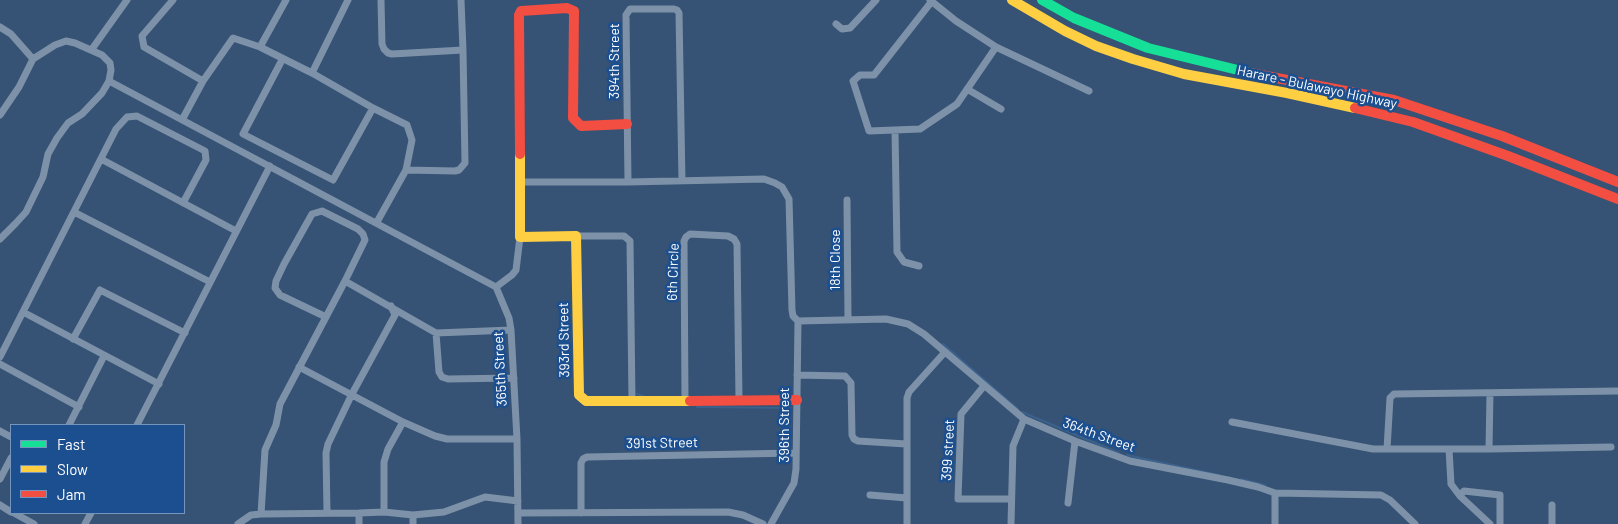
<!DOCTYPE html>
<html>
<head>
<meta charset="utf-8">
<style>
  body { margin:0 }
  #map { position:relative; width:1618px; height:524px; overflow:hidden; background:#365274; font-family:Barlow,sans-serif }
  canvas { display:block }
  .legend { position:absolute; left:10px; top:424px; width:175px; height:90px; box-sizing:border-box; background:#1b4f8f; border:1px solid #7695bc; margin:0; padding:6px 9px; list-style:none; font-size:15px; color:#fff }
  .legend li { display:flex; align-items:center; gap:10px; height:25px }
  .legend b { width:25px; border:1px solid #7695bc }
</style>
</head>
<body>
<div id="map">
<canvas width="1618" height="524"></canvas>
<ul class="legend">
<li><b style="height:6px;background:#16e098"></b>Fast</li>
<li><b style="height:6px;background:#ffcf43"></b>Slow</li>
<li><b style="height:6px;background:#f24e42"></b>Jam</li>
</ul>
</div>
<script>
const context = document.querySelector('canvas').getContext('2d');
context.lineJoin = 'round';
function toPath(rows) {
  const path = new Path2D();
  for (const r of rows) {
    path.moveTo(r[0], r[1]);
    for (let i = 2; i < r.length; i += 2) path.lineTo(r[i], r[i + 1]);
  }
  return path;
}
function strokePath(path, color, width, dash) {
  context.strokeStyle = color;
  context.lineWidth = width;
  context.lineCap = dash ? 'butt' : 'round';
  context.setLineDash(dash || []);
  context.stroke(path);
}
function write(font, color, halo, rows, align = 'center') {
  context.font = font + ' Barlow,sans-serif';
  context.lineWidth = 5;
  context.setLineDash([]);
  context.textBaseline = 'middle';
  context.strokeStyle = halo;
  context.fillStyle = color;
  for (const [text, x, y, turn = 0] of rows) {
    context.save();
    context.translate(x, y);
    context.rotate((+turn || 0) * Math.PI / 180);
    context.textAlign = isNaN(turn) ? turn : align;
    if (halo) context.strokeText(text, 0, 0);
    context.fillText(text, 0, 0);
    context.restore();
  }
}
const stream = toPath([
  [943,344,1018,409],
  [637,394,643,396],
  [697,407,790,408],
  [1022,412,1119,453],
  [1127,455,1219,475],
  [1241,479,1265,485]
]);
const street = toPath([
  [173,0,142,36,144,47,203,81],
  [381,0,382,44,384,49,388,53,392,54,463,50],
  [930,0,956,21,996,47,1089,91],
  [932,1,874,75,860,75,853,81,869,131,920,129,957,104,996,47],
  [836,24,842,29,850,28,876,0],
  [0,27,11,34,33,59],
  [260,47,286,0],
  [92,49,127,0],
  [282,60,243,134,333,180,373,108],
  [312,73,348,0],
  [109,81,496,287],
  [967,89,1001,109],
  [0,115,19,87,33,59,55,45,66,41,75,43,102,55,110,63,111,70,109,81,102,93,82,114,68,123,57,138,48,154,43,177,26,212,16,223,0,239],
  [182,120,203,81,233,38,260,47,312,73,373,108,407,125,412,140,406,170,377,222],
  [895,130,897,252,904,262,919,266],
  [101,159,236,231],
  [406,170,455,171,459,170,465,163,463,50,461,0],
  [521,182,628,182,764,179,775,183,782,187,789,199,792,310,793,316,798,321],
  [628,182,626,15,630,9,674,9,677,10,679,13,682,181],
  [847,200,848,320],
  [74,212,210,282],
  [576,236,624,236,630,241,632,400],
  [345,281,436,333,511,330],
  [23,312,159,384],
  [798,321,886,319,908,324,924,334,1024,419,1075,441,1130,461,1228,480,1258,487,1275,493,1381,495,1390,500,1415,524],
  [436,333,439,372,442,377,448,379,514,378],
  [73,339,100,290,185,333],
  [0,357,116,129,127,117,137,116,205,151,206,160,183,203],
  [0,364,79,407],
  [299,367,403,422,435,436,447,439,517,439],
  [797,375,845,376,851,383,852,435,854,439,858,441,906,444],
  [984,386,961,414,958,499,1011,499],
  [685,399,684,241,686,237,690,234,728,236,734,239,737,244,739,400],
  [1232,422,1373,449,1489,449,1611,447],
  [69,425,104,356],
  [137,425,270,166],
  [0,431,11,437],
  [1387,449,1390,398,1394,394,1618,391],
  [1449,449,1451,484,1460,496],
  [1489,449,1490,393],
  [0,479,11,458],
  [870,495,907,498],
  [1068,503,1075,441],
  [0,505,11,512],
  [1552,505,1552,524],
  [384,512,384,462,388,449,403,422],
  [14,513,34,524],
  [327,513,326,453,328,444,352,394,395,315,391,306],
  [359,513,359,524],
  [518,513,728,512,743,515,763,524],
  [581,513,581,463,583,459,587,457,796,453],
  [261,514,265,450,276,425,280,404,345,281,365,240,363,234,358,229,322,211,312,214,284,264,276,281,275,288,280,295,326,317],
  [85,524,91,513],
  [238,524,251,515,261,514,359,513,384,512,413,515,444,512,485,497,518,501],
  [413,524,413,515],
  [518,524,517,439,511,330,509,318,496,287,512,275,516,270,520,237],
  [771,524,794,483,796,469,798,321],
  [907,524,907,398,909,392,945,352],
  [1011,524,1013,446,1024,419],
  [1275,524,1275,493],
  [1490,524,1460,496,1462,493,1464,491,1500,495,1500,524]
]);
const fast = toPath([
  [1042,0,1074,18,1148,48,1250,73]
]);
const slow = toPath([
  [1012,0,1065,31,1096,46,1133,59,1184,74,1287,93,1355,108],
  [520,154,520,237,576,236,579,395,586,401,690,401]
]);
const jam = toPath([
  [1250,73,1394,100,1502,136,1618,182],
  [1355,108,1413,122,1508,156,1618,199],
  [520,154,519,15,521,11,567,8,574,11,573,118,581,126,627,124],
  [690,401,797,400]
]);
const streetNames = [
  ["394th Street",614,61,-90],
  ["Harare - Bulawayo Highway",1317,87,12],
  ["18th Close",835,260,-90],
  ["6th Circle",673,272,-88],
  ["393rd Street",564,340,-91],
  ["365th Street",500,369,-93],
  ["396th Street",784,425,-90],
  ["364th Street",1099,435,20],
  ["391st Street",662,443,-1],
  ["399 street",948,450,-87]
];
strokePath(stream, '#3b618d', 2);
strokePath(street, '#7d92a8', 7);
strokePath(fast, '#16e098', 10);
strokePath(slow, '#ffcf43', 10);
strokePath(jam, '#f24e42', 10);
write('14px', '#fff', '#1b4f8f', streetNames);
</script>
</body>
</html>
